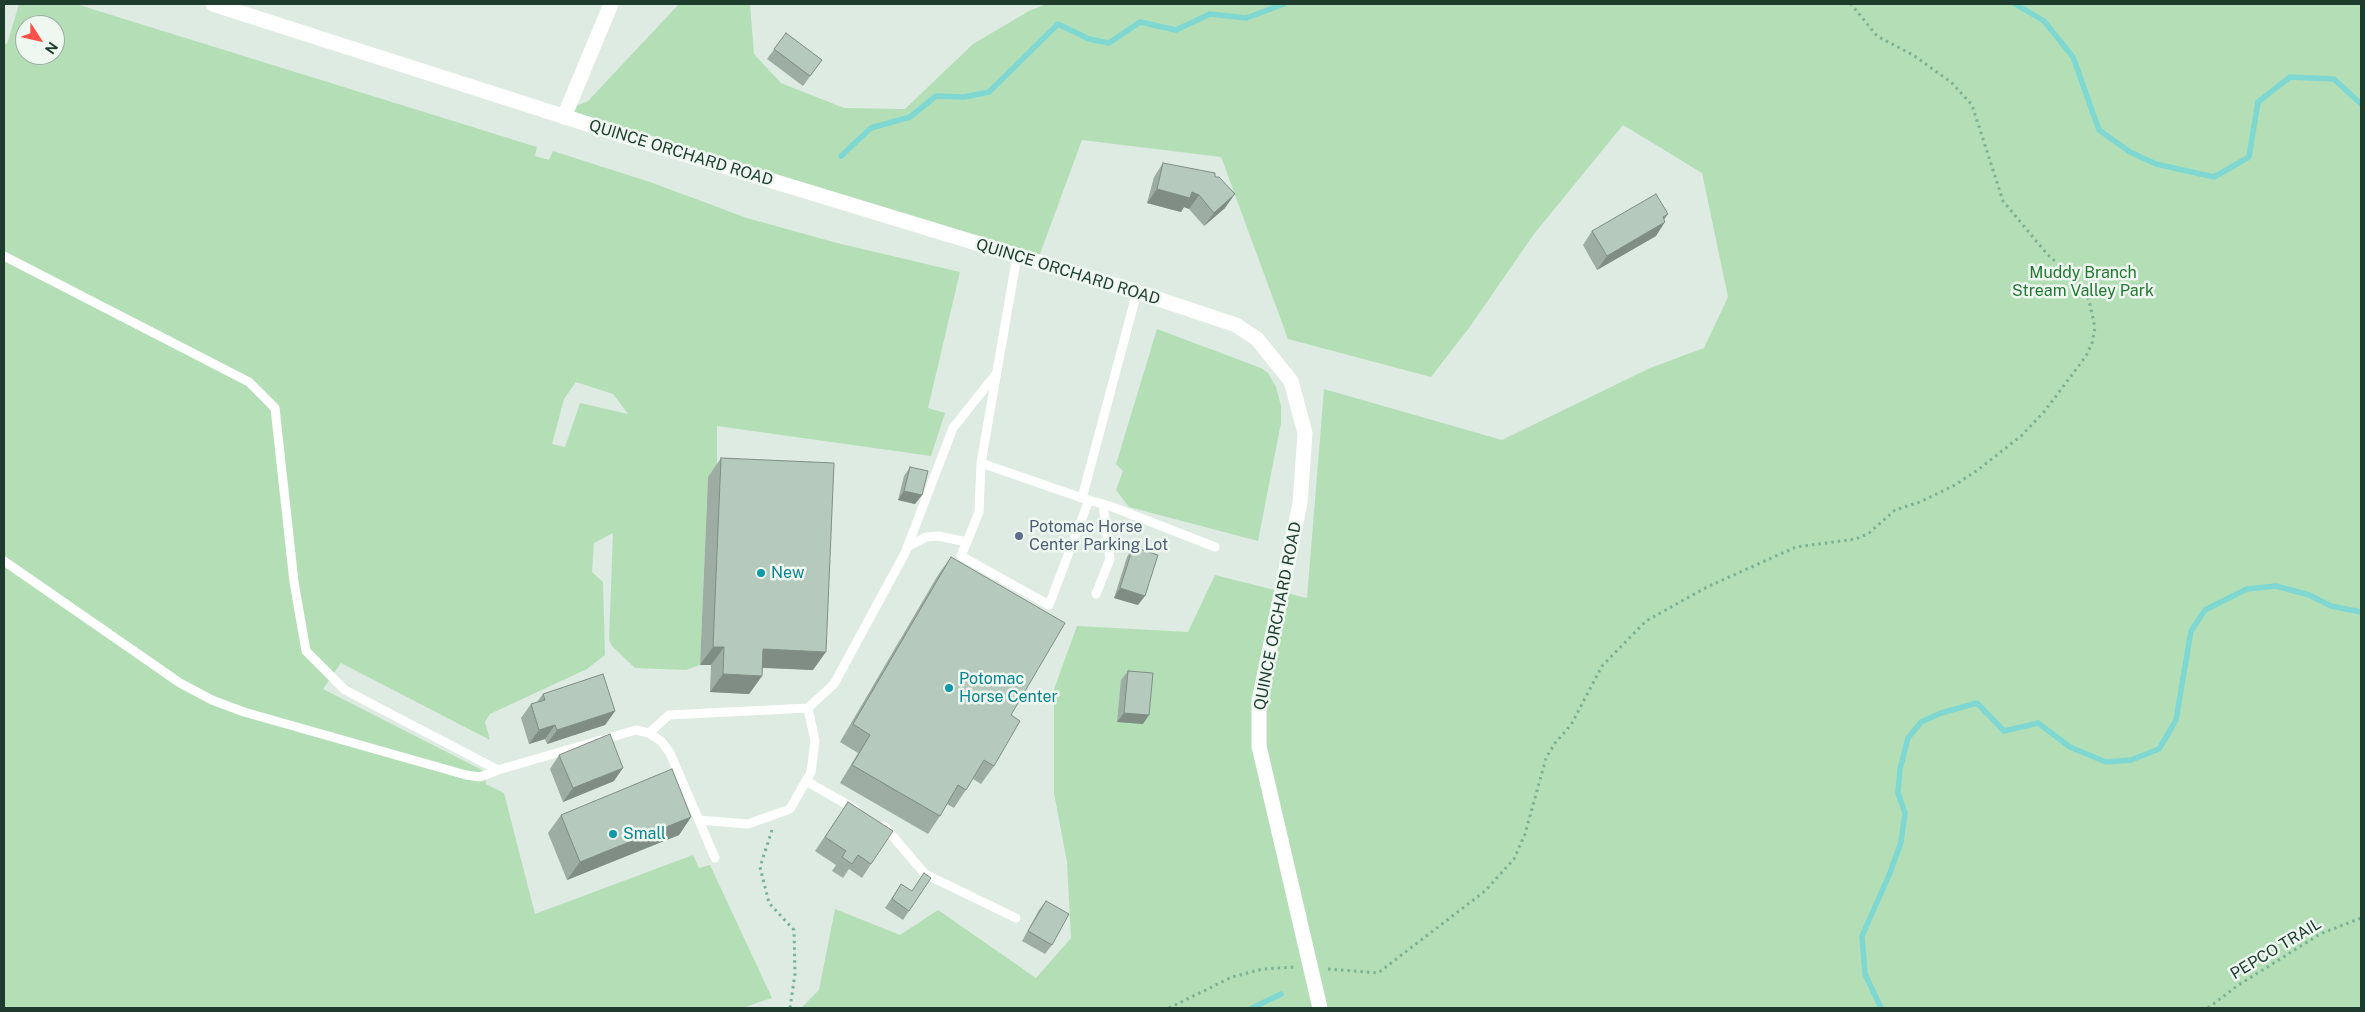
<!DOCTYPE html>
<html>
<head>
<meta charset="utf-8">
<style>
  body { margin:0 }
  #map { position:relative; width:2365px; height:1012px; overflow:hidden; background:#deebe2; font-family:"Public Sans",sans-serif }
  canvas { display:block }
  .frame { position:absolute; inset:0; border:5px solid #1d3c2e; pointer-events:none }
  .north { position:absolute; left:15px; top:15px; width:50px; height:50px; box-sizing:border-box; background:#eef8f1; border:1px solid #9aada3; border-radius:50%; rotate:125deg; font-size:14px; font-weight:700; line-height:20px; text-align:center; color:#1d3c2e }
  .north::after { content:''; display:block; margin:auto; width:18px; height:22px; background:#ff4f48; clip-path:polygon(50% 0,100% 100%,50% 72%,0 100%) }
</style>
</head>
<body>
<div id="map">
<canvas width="2365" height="1012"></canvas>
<div class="frame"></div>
<div class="north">N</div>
</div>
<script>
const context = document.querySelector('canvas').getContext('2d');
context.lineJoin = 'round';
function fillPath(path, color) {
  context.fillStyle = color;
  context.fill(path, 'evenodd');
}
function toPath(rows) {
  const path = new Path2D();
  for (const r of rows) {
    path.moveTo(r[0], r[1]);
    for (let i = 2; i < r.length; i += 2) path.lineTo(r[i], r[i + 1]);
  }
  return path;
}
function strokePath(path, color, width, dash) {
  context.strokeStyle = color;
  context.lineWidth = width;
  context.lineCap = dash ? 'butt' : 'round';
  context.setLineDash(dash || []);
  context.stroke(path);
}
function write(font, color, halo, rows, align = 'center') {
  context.font = font + ' "Public Sans",sans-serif';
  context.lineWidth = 5;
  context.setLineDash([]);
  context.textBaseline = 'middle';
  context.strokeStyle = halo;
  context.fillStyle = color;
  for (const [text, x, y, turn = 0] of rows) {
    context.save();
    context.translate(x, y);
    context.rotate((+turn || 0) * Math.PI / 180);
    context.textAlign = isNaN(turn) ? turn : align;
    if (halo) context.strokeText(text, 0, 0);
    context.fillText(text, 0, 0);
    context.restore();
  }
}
const green = toPath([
  [19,4,76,4,537,147,535,156,549,160,553,151,650,182,747,218,837,243,960,272,928,408,945,413,931,456,717,426,717,477,708,477,700,665,686,670,635,668,612,646,609,639,613,533,594,543,592,572,603,582,605,655,587,669,490,714,485,722,490,740,341,663,323,689,484,771,486,784,504,793,535,914,693,855,699,868,710,865,772,998,742,1008,4,1008,4,43,7,44],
  [25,25,55,25,55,55,25,55],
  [576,382,613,394,628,414,580,403,565,447,552,444,564,399],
  [679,4,750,4,754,54,781,83,844,108,905,109,973,44,1029,11,1046,4,2361,4,2361,1008,801,1008,819,990,835,909,900,935,938,910,1036,978,1071,938,1067,862,1054,793,1054,689,1077,626,1188,632,1215,575,1307,598,1324,389,1502,440,1650,368,1704,348,1728,297,1702,173,1623,125,1534,234,1469,328,1431,377,1288,339,1221,157,1082,140,1037,262,557,114,588,101],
  [1157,329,1261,368,1268,373,1276,387,1281,406,1281,423,1258,541,1129,507,1116,490,1123,471,1116,464]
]);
const stream = toPath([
  [2015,4,2044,21,2073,57,2099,130,2130,152,2156,164,2214,177,2249,157,2258,102,2290,77,2334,79,2361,104],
  [841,156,871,128,910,117,936,96,964,97,989,92,1058,24,1089,39,1109,43,1140,22,1176,30,1210,14,1246,18,1284,4],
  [1252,1008,1281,994],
  [1881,1008,1865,974,1862,936,1890,873,1901,842,1905,813,1898,793,1900,769,1908,738,1921,722,1941,713,1977,703,2004,731,2038,723,2070,747,2106,762,2131,760,2159,749,2176,720,2191,631,2205,610,2247,589,2276,586,2309,595,2331,606,2361,612]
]);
const path = toPath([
  [772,830,760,867,769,903,794,930,795,974,790,1008],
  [1328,969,1378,973,1485,891,1514,859,1525,834,1546,758,1555,743,1571,725,1602,666,1646,621,1707,587,1796,547,1856,539,1869,533,1895,510,1920,502,1955,485,1979,469,2021,436,2044,412,2086,356,2092,343,2095,328,2089,300,2080,284,2047,254,2003,201,1972,105,1951,82,1913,55,1877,36,1851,4],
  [1169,1008,1232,977,1263,969,1295,967],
  [2208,1008,2237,986,2320,934,2361,918]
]);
const service = toPath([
  [4,256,249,382,275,408,294,582,306,651,345,690,498,770,636,730,649,733,661,741,670,753,715,858],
  [1017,256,981,463,1082,498,1137,292],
  [981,463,979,512,961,556,1049,605,1089,500],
  [1085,499,1110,506,1215,547],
  [907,547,926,537,938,536,967,542],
  [4,561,180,683,212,700,244,712,466,775,480,777,498,770],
  [1096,594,1110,559,1103,504],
  [649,733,669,715,808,708,834,684,905,553,953,428,996,374],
  [806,781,855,809],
  [699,820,748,824,790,809,811,772,815,741,808,708],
  [884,826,925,874,1016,918]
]);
const minor = toPath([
  [564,117,611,4]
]);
const tertiary = toPath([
  [213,4,625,136,1137,292,1236,325,1257,339,1291,381,1305,433,1300,503,1259,701,1259,746,1320,1008]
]);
const wall = toPath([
  [786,33,822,60,803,86,767,59],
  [1163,163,1215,177,1225,208,1204,226,1189,209,1184,207,1181,212,1147,203,1154,177],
  [1664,219,1656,236,1597,270,1583,245,1592,231],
  [721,458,813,670,762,668,762,676,749,694,710,692,711,665,700,665,708,477],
  [910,467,922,495,915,504,898,500,904,476],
  [1133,547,1138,605,1114,598,1127,557],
  [951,557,1011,715,994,766,981,784,973,779,954,808,947,804,940,816,928,834,840,783,858,753,840,742,938,575],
  [1128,671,1143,724,1117,722,1121,680],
  [543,694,615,711,605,725,547,744,545,739,529,744,521,718,531,704,537,702],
  [559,755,614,781,563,802,550,769],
  [848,802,871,864,862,878,849,869,843,878,832,871,836,865,815,851],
  [561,815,691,817,679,835,567,880,548,833],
  [901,884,909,911,903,920,885,908],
  [1046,901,1052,945,1045,954,1022,941,1039,910]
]);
const shadedWall = toPath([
  [1157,189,1192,192,1199,195,1189,209,1184,207,1181,212,1147,203],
  [1235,194,1225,208,1204,226,1214,213],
  [1668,214,1660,225,1665,222,1656,236,1597,270,1607,256],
  [904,491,922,495,915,504,898,500],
  [1120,588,1145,596,1138,605,1114,598],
  [713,647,724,647,711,665,700,665],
  [763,649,826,652,813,670,750,667],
  [723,674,762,676,749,694,710,692],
  [615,711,605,725,547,744,557,730],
  [1124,713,1149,715,1143,724,1117,722],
  [555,725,545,739,529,744,539,730],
  [623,768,614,781,563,802,573,788],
  [691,817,679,835,567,880,580,862]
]);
const building = toPath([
  [786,33,822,60,810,76,774,49,786,33],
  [1163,163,1215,173,1215,177,1219,177,1235,194,1214,213,1199,195,1192,192,1190,198,1157,189,1163,163],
  [1656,194,1668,214,1663,217,1665,222,1607,256,1592,231,1656,194],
  [721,458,834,463,826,652,763,649,762,676,723,674,724,647,713,647,721,458],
  [910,467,928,471,922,495,904,491,910,467],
  [1133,547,1158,555,1145,596,1120,588,1133,547],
  [951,557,1065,623,1011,715,1020,721,994,766,984,760,966,790,958,785,940,816,852,765,870,735,853,724,951,557],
  [1128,671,1153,673,1149,715,1124,713,1128,671],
  [603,674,615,711,557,730,555,725,539,730,531,704,545,700,543,694,603,674],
  [610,734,623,768,573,788,559,755,610,734],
  [672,769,691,817,580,862,561,815,672,769],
  [848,802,893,831,871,864,858,855,852,864,842,857,846,851,825,837,848,802],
  [924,873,931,878,909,911,892,899,901,884,912,891,924,873],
  [1046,901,1069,914,1052,945,1028,931,1046,901]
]);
const markers = [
  [1019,536,5,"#5c6f8a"],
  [761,573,5,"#0f9aa8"],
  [949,688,5,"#0f9aa8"],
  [613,834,5,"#0f9aa8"]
];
const streetNames = [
  ["QUINCE ORCHARD ROAD",681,153,17],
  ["QUINCE ORCHARD ROAD",1068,272,17],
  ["QUINCE ORCHARD ROAD",1278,616,-79],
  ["PEPCO TRAIL",2276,949,-31]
];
const parkNames = [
  ["Muddy Branch",2083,273],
  ["Stream Valley Park",2083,291]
];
const serviceNames = [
  ["Potomac Horse",1029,527],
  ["Center Parking Lot",1029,545]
];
const cultureNames = [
  ["New",771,573],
  ["Potomac",959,679],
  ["Horse Center",959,697],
  ["Small",623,834]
];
fillPath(green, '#b4dfb6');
strokePath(stream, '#7fd7d2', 5.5);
strokePath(path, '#7bb295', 3, [2.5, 4]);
strokePath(service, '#fff', 9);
strokePath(minor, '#fff', 15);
strokePath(tertiary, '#fff', 15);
fillPath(wall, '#9dada3');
fillPath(shadedWall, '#7f8d84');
fillPath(building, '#b6c9bd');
strokePath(building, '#7f8d84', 1);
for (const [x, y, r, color] of markers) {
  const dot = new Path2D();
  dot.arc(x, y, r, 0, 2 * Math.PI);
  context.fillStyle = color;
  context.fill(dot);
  strokePath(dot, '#eef8f1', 2);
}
write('16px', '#1d3c2e', '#eef8f1', streetNames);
write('16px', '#247733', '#eef8f1', parkNames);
write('16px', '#4e5e75', '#eef8f1', serviceNames, 'left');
write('16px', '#0d838f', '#eef8f1', cultureNames, 'left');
</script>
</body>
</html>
